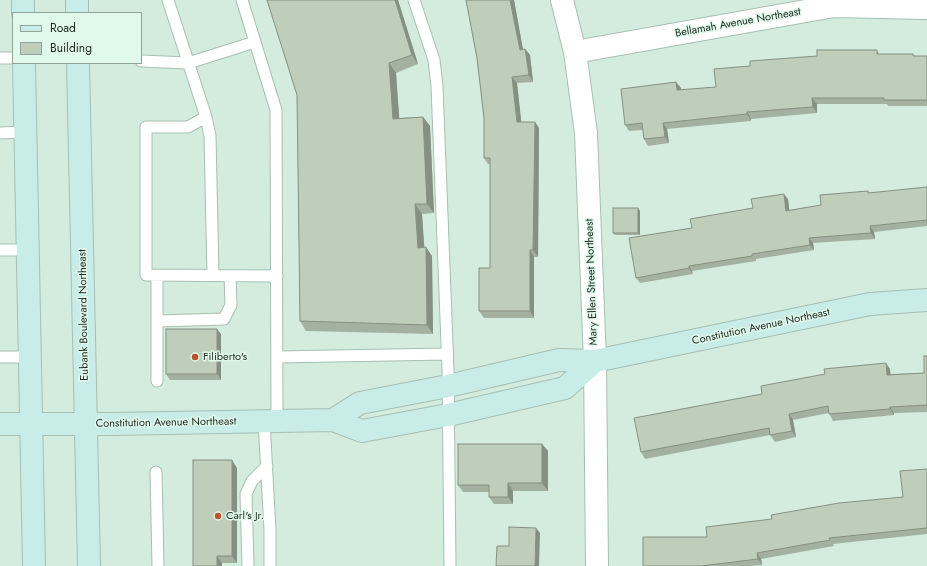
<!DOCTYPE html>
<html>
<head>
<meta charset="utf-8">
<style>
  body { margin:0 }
  #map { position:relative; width:927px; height:566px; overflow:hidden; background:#d3ecde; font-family:Jost,sans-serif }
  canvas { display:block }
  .legend { position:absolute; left:12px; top:12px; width:130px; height:52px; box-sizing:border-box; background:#e0f9eb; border:1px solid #92a49a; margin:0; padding:5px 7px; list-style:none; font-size:12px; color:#1c2520 }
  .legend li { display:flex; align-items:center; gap:8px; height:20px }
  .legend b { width:20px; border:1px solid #92a49a }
</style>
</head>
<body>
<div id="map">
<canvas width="927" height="566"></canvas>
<ul class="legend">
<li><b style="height:5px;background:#c8ece8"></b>Road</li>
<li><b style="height:11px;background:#bfceba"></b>Building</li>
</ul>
</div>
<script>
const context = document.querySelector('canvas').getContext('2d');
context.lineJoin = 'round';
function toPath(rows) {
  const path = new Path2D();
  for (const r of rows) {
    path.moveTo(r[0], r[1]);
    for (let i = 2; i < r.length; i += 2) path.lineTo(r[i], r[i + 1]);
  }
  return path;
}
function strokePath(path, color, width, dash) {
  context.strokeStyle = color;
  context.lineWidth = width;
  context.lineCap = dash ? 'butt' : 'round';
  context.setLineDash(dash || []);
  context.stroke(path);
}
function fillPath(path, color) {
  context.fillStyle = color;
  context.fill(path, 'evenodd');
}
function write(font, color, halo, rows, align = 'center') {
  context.font = font + ' Jost,sans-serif';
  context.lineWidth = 3;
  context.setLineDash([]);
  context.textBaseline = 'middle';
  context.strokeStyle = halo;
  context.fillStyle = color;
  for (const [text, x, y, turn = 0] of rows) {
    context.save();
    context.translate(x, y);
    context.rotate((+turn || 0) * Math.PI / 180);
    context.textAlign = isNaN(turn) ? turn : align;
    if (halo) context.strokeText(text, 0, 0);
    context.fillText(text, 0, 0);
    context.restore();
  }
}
const lane = toPath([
  [168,0,206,117,188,127,146,127,146,275,277,276],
  [242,0,276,110,277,421],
  [414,0,434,60,437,86,448,370,450,566],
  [0,58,13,58],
  [141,61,188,63,255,42],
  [206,117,210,136,213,275],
  [0,133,25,132],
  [0,250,28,250],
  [157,275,157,381],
  [158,321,224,319,231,305,230,276],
  [0,357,29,357],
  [277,357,447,354],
  [264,421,270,530,270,566],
  [156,472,158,566],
  [248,566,246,494,252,481,267,466]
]);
const street = toPath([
  [562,0,575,52,586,133,595,361,597,566],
  [575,52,834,6,927,8]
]);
const secondary = toPath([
  [23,0,23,13],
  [77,0,77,13],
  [24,63,34,566],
  [78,63,89,566],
  [333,420,360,403,448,386,559,360,595,361,870,304,927,300],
  [0,424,113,424,333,420,362,431,448,415,565,388,595,361]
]);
const wall = toPath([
  [267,0,398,0,418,64,396,73,399,118,423,117,430,126,434,213,422,214,424,247,432,256,433,334,306,331,300,321,297,95],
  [466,0,514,0,523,49,525,49,530,55,533,82,517,83,521,122,535,122,539,128,538,257,534,257,534,318,484,318,479,311,490,268,490,164,488,164,484,158,484,118,477,58],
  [877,50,879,54,913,54,915,56,927,56,927,106,888,106,887,104,817,104,817,113,751,119,751,121,667,129,669,143,648,146,644,139,643,130,629,131,625,125,676,82,681,88,681,90,716,87,750,66,817,56],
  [927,187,927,226,874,232,875,239,813,243,814,250,756,259,756,261,692,271,693,274,640,283,636,278,692,228,753,208,788,199,789,210,821,205,869,193],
  [640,211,640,235,615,235,613,233],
  [221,334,221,380,170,380,166,374],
  [927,356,927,412,894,413,894,415,833,421,829,413,793,420,796,437,775,442,770,435,645,459,641,452,762,394,890,369,890,374,924,373],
  [542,444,548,451,548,491,513,491,513,504,494,504,489,497,489,492,463,492,458,485],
  [237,468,237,563,222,563,222,566,193,566],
  [927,469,927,534,833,544,834,546,761,559,762,565,751,566,643,566,707,537,772,519,903,497]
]);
const shadedWall = toPath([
  [395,0,398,0,418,64,412,55],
  [510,0,514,0,524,56,520,50],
  [525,49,530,55,533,82,529,75],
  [389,63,396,73,400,128,393,119],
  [512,77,517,83,522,128,517,122],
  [676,82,681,88,682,96,677,90],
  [812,98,817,104,817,113,813,107],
  [747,112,751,119,751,121,747,114],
  [423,117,430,126,434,213,427,204],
  [535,122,539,128,538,257,533,250],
  [663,123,667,129,669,143,665,137],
  [784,194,788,199,790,216,786,211],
  [415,204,422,214,425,257,418,248],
  [638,208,640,211,640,235,638,233],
  [870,226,874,232,875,239,871,233],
  [809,238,813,243,814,250,810,245],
  [426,247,432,256,433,334,427,325],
  [530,250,534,257,534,318,530,311],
  [689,266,692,271,693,274,689,268],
  [217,329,221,334,221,380,217,374],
  [886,363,890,369,891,381,887,375],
  [890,407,894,413,894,415,890,409],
  [789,414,793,420,796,437,792,431],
  [542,444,548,451,548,491,542,483],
  [232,460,237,468,237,563,232,556],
  [508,483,513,491,513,504,508,497],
  [536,528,540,533,539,566,535,566],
  [757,553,761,559,762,565,758,559],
  [217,556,222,563,222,566,217,566]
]);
const building = toPath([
  [267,0,395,0,412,55,389,63,393,119,423,117,427,204,415,204,418,248,426,247,427,325,300,321,297,95,267,0],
  [466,0,510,0,520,50,525,49,529,75,512,77,517,122,535,122,533,250,530,250,530,311,479,311,479,268,490,268,490,158,484,158,484,118,477,58,466,0],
  [817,50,877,50,877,54,913,54,913,56,927,56,927,100,884,100,884,98,812,98,813,107,747,112,747,114,663,123,665,137,644,139,642,123,625,125,621,89,676,82,677,90,716,87,714,69,750,66,750,61,817,56,817,50],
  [927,187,927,220,870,226,871,233,809,238,810,245,752,254,752,256,689,266,689,268,636,278,629,238,692,228,690,219,753,208,751,199,784,194,786,211,821,205,820,195,868,191,868,193,927,187],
  [613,208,638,208,638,233,613,233,613,208],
  [166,329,217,329,217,374,166,374,166,329],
  [924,356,927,356,927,405,890,407,890,409,829,414,828,406,789,414,792,431,770,435,769,428,641,452,634,418,762,394,761,386,825,374,824,369,886,363,887,375,924,373,924,356],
  [458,444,542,444,542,483,508,483,508,497,489,497,489,485,458,485,458,444],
  [193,460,232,460,232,556,217,556,217,566,193,566,193,460],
  [927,469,927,528,829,538,830,540,757,553,758,559,701,566,643,566,643,537,707,537,706,527,772,519,771,515,839,503,903,497,900,471,927,469],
  [509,527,536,528,535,566,496,566,497,546,509,546,509,527]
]);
const markers = [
  [195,357,4,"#ba522c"],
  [218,516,4,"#ba522c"]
];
const streetNames = [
  ["Bellamah Avenue Northeast",738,23,-10],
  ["Mary Ellen Street Northeast",592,282,-92],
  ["Eubank Boulevard Northeast",84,315,-91],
  ["Constitution Avenue Northeast",761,327,-12],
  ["Constitution Avenue Northeast",166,423,-1]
];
const poiNames = [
  ["Filiberto's",203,357],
  ["Carl's Jr.",226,516]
];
strokePath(lane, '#a7bfb2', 13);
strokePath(street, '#a7bfb2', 24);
strokePath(secondary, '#a7bfb2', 24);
strokePath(lane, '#fff', 11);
strokePath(street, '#fff', 22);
strokePath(secondary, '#c8ece8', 22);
fillPath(wall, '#a4b1a0');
fillPath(shadedWall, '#869082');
fillPath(building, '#bfceba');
strokePath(building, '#869082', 1);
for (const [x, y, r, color] of markers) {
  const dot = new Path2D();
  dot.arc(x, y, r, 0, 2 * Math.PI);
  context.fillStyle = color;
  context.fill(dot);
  strokePath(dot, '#e0f9eb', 1.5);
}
write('11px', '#1c2520', '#e0f9eb', streetNames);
write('11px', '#1c2520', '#e0f9eb', poiNames, 'left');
</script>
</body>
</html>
